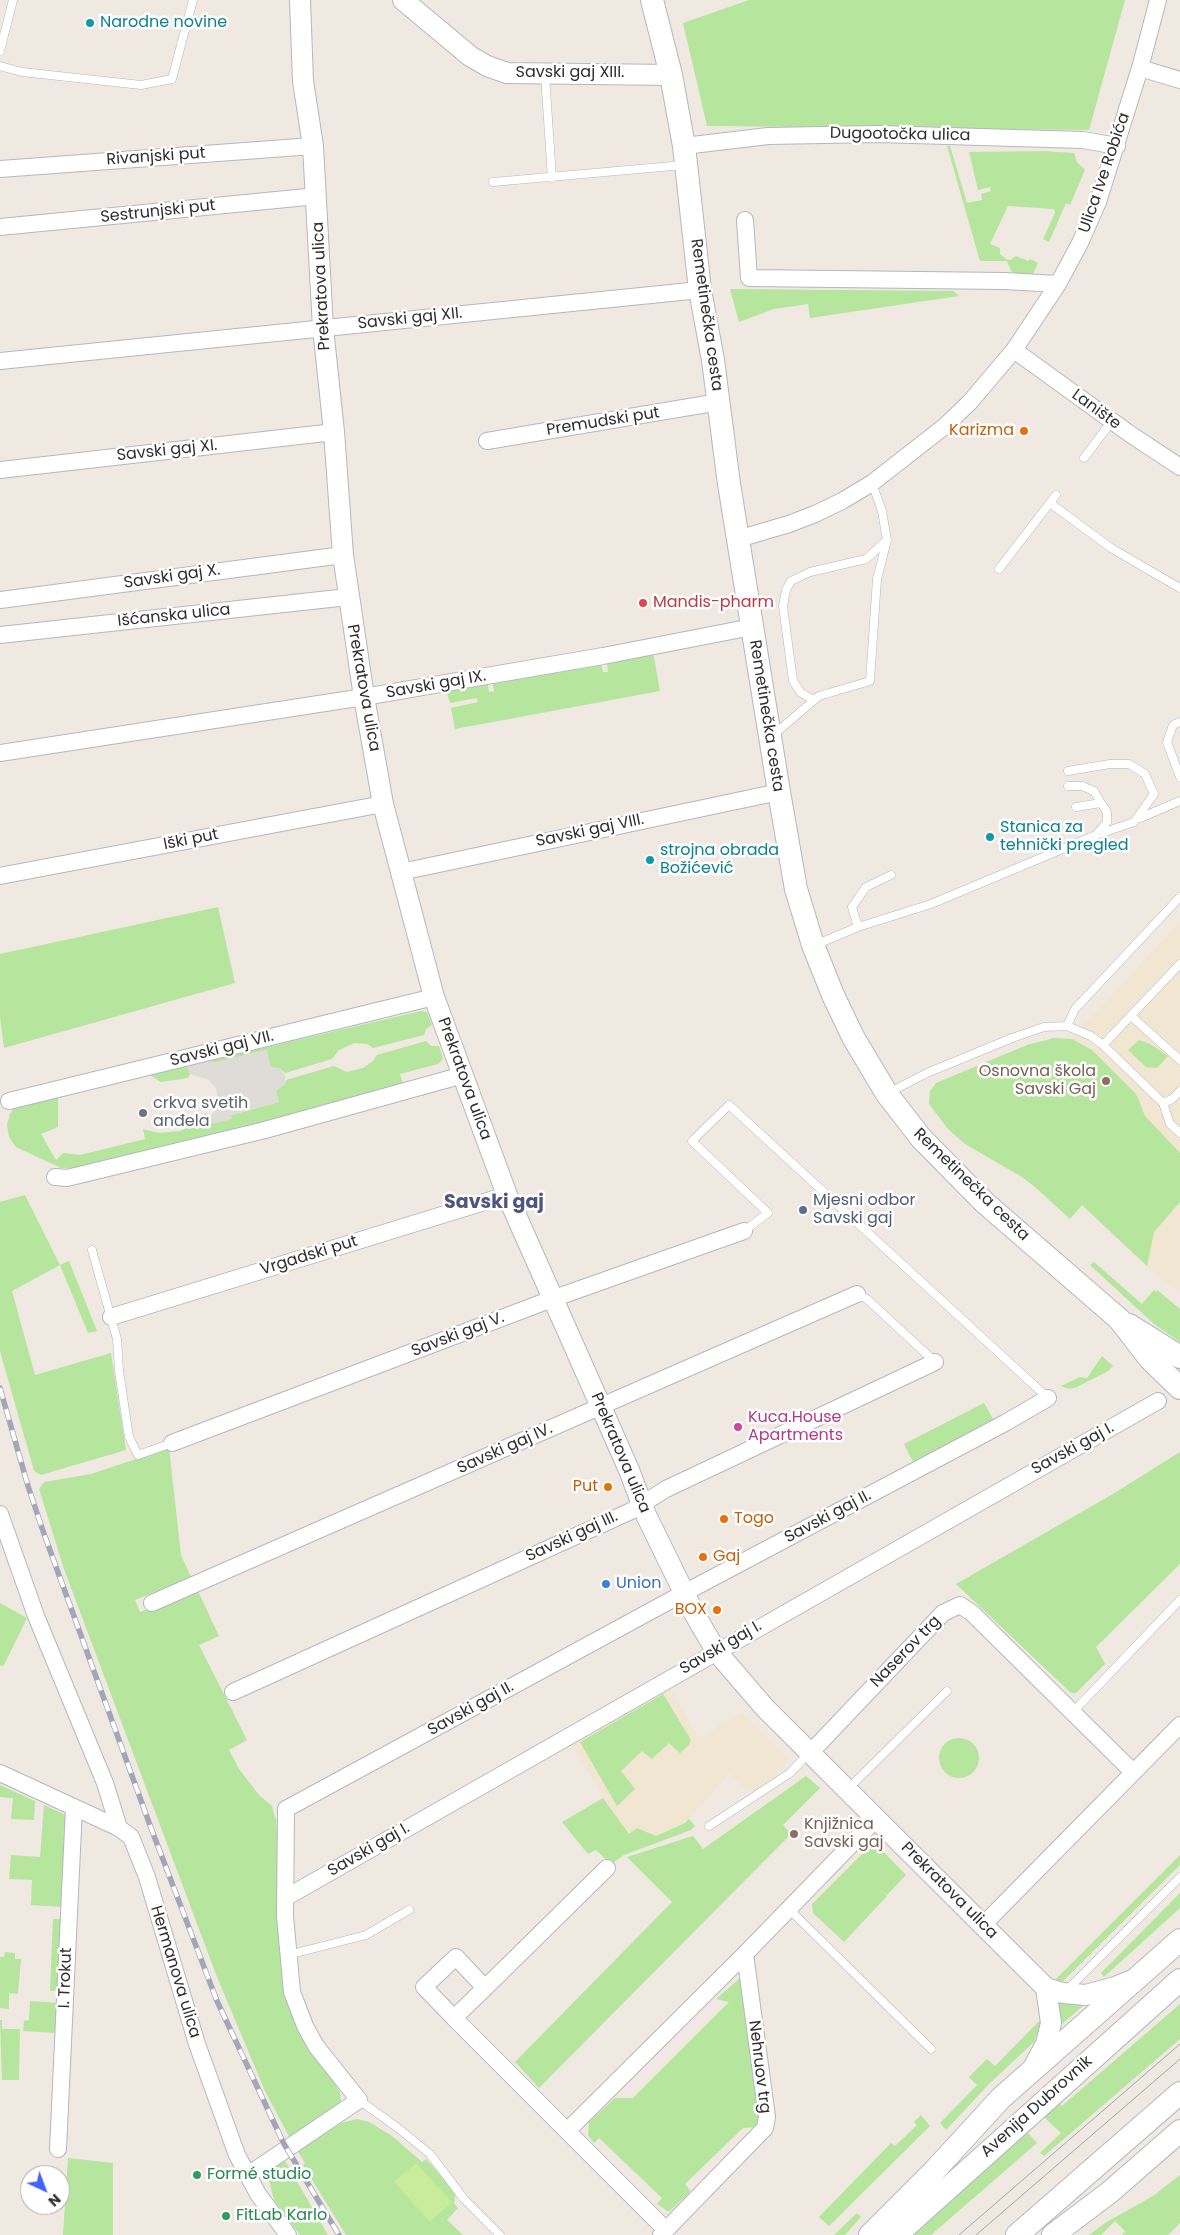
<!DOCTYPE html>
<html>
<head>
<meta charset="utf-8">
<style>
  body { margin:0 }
  #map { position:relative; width:1180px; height:2235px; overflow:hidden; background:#efe9e1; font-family:Poppins,sans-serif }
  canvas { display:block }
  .north { position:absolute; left:20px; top:2165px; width:50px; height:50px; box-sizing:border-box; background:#fff; border:1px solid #ababab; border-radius:50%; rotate:137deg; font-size:14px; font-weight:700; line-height:20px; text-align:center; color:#2e2e2e }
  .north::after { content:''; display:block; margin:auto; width:18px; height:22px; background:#4264fb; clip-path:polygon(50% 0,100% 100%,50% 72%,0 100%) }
</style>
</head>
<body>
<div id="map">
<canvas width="1180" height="2235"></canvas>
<div class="north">N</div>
</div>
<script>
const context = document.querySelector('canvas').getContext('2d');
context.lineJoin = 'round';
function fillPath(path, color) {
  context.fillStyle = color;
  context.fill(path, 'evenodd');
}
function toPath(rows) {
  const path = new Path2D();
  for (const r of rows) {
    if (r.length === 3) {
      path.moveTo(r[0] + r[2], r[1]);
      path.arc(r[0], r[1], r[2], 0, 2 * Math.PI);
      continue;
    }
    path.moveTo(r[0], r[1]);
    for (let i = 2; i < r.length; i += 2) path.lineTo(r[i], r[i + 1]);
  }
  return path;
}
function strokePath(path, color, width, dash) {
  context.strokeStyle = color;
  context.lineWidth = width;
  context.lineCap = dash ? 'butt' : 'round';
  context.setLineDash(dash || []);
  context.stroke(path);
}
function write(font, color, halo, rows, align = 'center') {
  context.font = font + ' Poppins,sans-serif';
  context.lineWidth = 5;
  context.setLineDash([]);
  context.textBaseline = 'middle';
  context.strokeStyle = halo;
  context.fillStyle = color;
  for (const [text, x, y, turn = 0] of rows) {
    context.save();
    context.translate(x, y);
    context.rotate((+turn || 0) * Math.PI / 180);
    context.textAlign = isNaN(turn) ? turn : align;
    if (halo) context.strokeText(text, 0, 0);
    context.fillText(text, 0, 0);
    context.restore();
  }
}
const education = toPath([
  [1180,922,1180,1293,1153,1272,993,1122],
  [667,1683,699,1738,742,1713,786,1757,786,1765,770,1782,759,1789,751,1790,742,1786,730,1773,685,1823,656,1836,637,1828,629,1834,603,1798,570,1740]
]);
const green = toPath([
  [749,0,1125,0,1089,130,707,126,683,23],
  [947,146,950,146,967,203,982,200,981,194,991,191,990,187,978,190,969,152,1044,151,1074,153,1077,162,1085,170,1070,205,1066,203,1049,242,1043,239,1055,213,1054,209,1008,206,990,244,1000,248,1000,254,1006,259,1011,260,1016,256,1028,261,1030,259,1038,263,1033,274,1015,274,1011,271,1007,261,980,261],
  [730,289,953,291,959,296,810,318,808,304,774,309,739,322],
  [653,652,660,691,455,729,451,708,478,702,477,698,450,703,447,693,449,690,487,681,489,692,494,691,492,680,601,663,603,672,608,672,607,662],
  [218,907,235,983,4,1048,0,1017,0,954],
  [421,1011,427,1012,432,1025,426,1029,424,1035,373,1048,367,1044,354,1043,339,1050,332,1059,285,1073,279,1068,271,1068,266,1050,214,1063,211,1060],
  [1054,1038,1072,1039,1092,1050,1136,1094,1145,1116,1180,1153,1180,1202,1154,1232,1147,1266,1082,1205,1070,1219,1035,1187,1022,1177,965,1144,948,1129,929,1104,930,1091,936,1083,1027,1045],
  [1139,1040,1150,1044,1168,1056,1157,1068,1146,1067,1128,1050],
  [426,1041,431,1046,439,1046,443,1059,438,1064,400,1074,404,1087,78,1168,61,1168,16,1147,9,1137,7,1125,10,1114,15,1107,58,1096,58,1127,41,1134,56,1160,63,1153,80,1155,145,1139,143,1129,159,1133,180,1131,192,1126,206,1113,212,1123,231,1118,231,1115,279,1102,276,1091,285,1084,286,1080,334,1066,347,1072,363,1068,373,1061,377,1055],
  [187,1066,190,1074,188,1078,161,1082,150,1075],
  [25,1195,60,1265,69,1261,97,1331,88,1333,60,1265,12,1291,35,1375,111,1353,126,1450,41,1475,34,1471,0,1351,0,1202],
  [1094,1262,1142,1304,1154,1290,1156,1292,1157,1290,1180,1309,1180,1342,1154,1324,1090,1265],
  [1102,1356,1113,1366,1108,1371,1077,1387,1069,1389,1061,1386,1080,1377,1087,1378],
  [984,1403,995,1422,915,1466,904,1444],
  [169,1448,181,1555,191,1577,135,1600,140,1612,197,1589,219,1636,199,1645,247,1740,229,1750,239,1769,259,1795,272,1806,276,1820,281,1870,283,1948,310,2045,340,2092,341,2101,340,2108,291,2140,265,2091,217,1977,64,1569,39,1489,44,1482,91,1474],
  [1180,1452,1180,1564,1096,1647,1105,1664,1076,1693,1071,1693,956,1584,1113,1494],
  [0,1603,27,1618,4,1665,0,1666],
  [663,1694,691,1740,688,1746,680,1753,669,1743,652,1759,642,1751,621,1771,635,1789,617,1806,580,1742],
  [959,1758,20],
  [806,1776,820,1788,783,1825,791,1834,539,2088,515,2062,672,1902,627,1857,693,1836,703,1849],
  [0,1785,35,1801,34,1820,11,1819,13,1798,0,1797],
  [603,1798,629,1834,637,1828,656,1836,685,1823,689,1819,695,1826,691,1830,624,1855,611,1864,596,1850,588,1854,562,1822],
  [44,1805,66,1815,63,1907,31,1905,32,1880,9,1879,11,1855,40,1857],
  [872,1844,876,1844,906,1875,887,1895,879,1889,887,1896,844,1942,813,1913,812,1904],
  [1180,1855,1180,1865,1061,1983,1055,1980],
  [1180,1893,1180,1908,1104,1977,1101,1973],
  [53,1919,63,1919,59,1990,50,1991],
  [5,1952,15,1953,15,1959,21,1959,18,1994,9,1993,9,2009,0,2008,0,1957,4,1957],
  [741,1977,760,2110,759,2127,743,2128,685,2184,690,2190,689,2193,670,2211,667,2211,657,2204,662,2198,599,2138,594,2143,588,2135,589,2122,615,2098,633,2098,729,2002,716,1999],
  [30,2001,59,2003,57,2033,23,2031,24,2021,29,2020],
  [1058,2001,1084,2005,1061,2025],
  [1180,2004,1180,2039,1044,2156,1040,2153,1061,2133,1044,2117,1028,2133,1037,2143,931,2235,914,2235,1058,2102,1062,2106],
  [1044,2016,1034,2042,990,2083,946,2130,940,2123,977,2085,969,2077,987,2059,995,2066],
  [0,2020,2,2020,2,2029,20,2029,19,2080,2,2080],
  [921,2115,930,2126,829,2226,819,2217,891,2143,895,2146,917,2125,914,2122],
  [357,2119,369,2122,392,2136,422,2162,426,2159,456,2192,454,2203,458,2208,447,2220,463,2235,346,2235,303,2165,305,2163,297,2150,341,2123],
  [68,2158,113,2163,113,2235,63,2235],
  [284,2159,328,2235,300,2235,274,2200,268,2176,271,2168],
  [1180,2175,1180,2223,1168,2235,1122,2235,1125,2231,1115,2221,1101,2235,1089,2235,1105,2223,1153,2196],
  [857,2213,861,2217,845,2235,834,2235]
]);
const pitch = toPath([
  [416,2163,452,2202,430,2222,394,2182]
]);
const plaza = toPath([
  [267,1050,271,1067,279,1068,285,1075,285,1084,276,1091,279,1102,231,1115,232,1119,212,1124,209,1119,217,1108,218,1100,216,1088,209,1080,190,1074,187,1066,211,1060,214,1063]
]);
const service = toPath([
  [0,51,13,0],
  [0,66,22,72,141,85,172,79,193,0],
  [545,75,552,178],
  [493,182,684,165],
  [1084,458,1112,421],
  [1050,503,1111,548,1180,588],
  [999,569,1056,495],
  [814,700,801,693,793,681,783,606,786,590,791,581,810,572,866,559,887,540],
  [1180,722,1173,725,1167,742,1180,777],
  [772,736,819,696,870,681,877,579,887,540,882,511,872,483],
  [1068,786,1082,786,1094,791,1101,803],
  [1076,807,1101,803,1107,812,1107,822,1096,835],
  [1140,818,1180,801],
  [858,927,852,907,866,887,891,875],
  [815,945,858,927,931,904,1096,835,1134,822,1154,794,1145,774,1129,764,1110,764,1068,771],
  [1131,1016,1180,1060],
  [1067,1026,1091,1036,1103,1045,1163,1103,1172,1099,1180,1091],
  [1103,1045,1180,964],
  [888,1093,927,1073,1012,1038,1044,1027,1067,1026,1075,1009,1180,897],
  [1163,1103,1170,1124,1180,1133],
  [744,1231,768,1213,692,1141,729,1105,1048,1398],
  [92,1250,117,1339,119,1371,129,1437,138,1455,172,1443],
  [857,1294,867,1299,935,1362],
  [1073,1712,1180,1600],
  [848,1789,947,1691],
  [709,1826,790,1773,809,1753],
  [789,1909,931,2049],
  [288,1955,366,1935,409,1910],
  [1067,1990,1180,1877],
  [359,2100,398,2128,430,2154,464,2199,500,2235]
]);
const minor = toPath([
  [1140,68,1180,80],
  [684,146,768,136,879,134,1083,140,1117,146],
  [0,169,313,146],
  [745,220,749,278,1005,281,1058,284],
  [0,227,317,196],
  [1014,350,1130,434,1180,467],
  [0,361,700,290],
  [487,441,719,402],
  [0,470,334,432],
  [738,539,789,524,815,514,842,501,872,483,945,426,970,402,1014,350,1058,284,1080,243,1098,202,1140,68,1158,0],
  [0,600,343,555],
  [0,635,348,597],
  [0,753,364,697,603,656,752,627],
  [401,872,779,792],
  [0,876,383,804],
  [9,1101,434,997],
  [55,1177,67,1178,265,1130,463,1075],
  [111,1317,507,1195],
  [172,1443,552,1299,744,1231],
  [0,1514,36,1616,105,1783,119,1828],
  [152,1603,857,1294],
  [233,1692,631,1511,666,1489,935,1362],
  [811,1752,943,1613,960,1605,972,1613,1133,1772],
  [0,1773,119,1828,131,1837,147,1877,197,2044,237,2155,258,2194,288,2235],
  [285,1898,1158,1401],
  [983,1925,1180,1725],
  [485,1988,456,1957,424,1987,454,2018,485,1988,607,1868],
  [454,2018,666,2230],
  [567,2131,745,1954,877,1818],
  [58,2149,74,1807],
  [248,2175,359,2100,316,2046,305,2026,292,1992,285,1916,286,1809,684,1593,1005,1423,1048,1398],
  [661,2235,765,2128,767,2117,745,1954]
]);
const tertiary = toPath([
  [300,0,303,81,313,146,323,328,334,432,343,555,364,697,383,804,434,997,507,1195,629,1470,646,1515,694,1613,716,1651,765,1708,1046,1988],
  [403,0,470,56,487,66,507,73,671,75],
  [1046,1988,1063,1993,1086,1995,1115,1987,1130,1981],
  [1034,2066,1046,2044,1051,2023,1046,1988]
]);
const secondary = toPath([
  [652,0,671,75,684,146,700,290,713,360,729,484,779,792,796,889,813,945,833,995,853,1037,887,1094,921,1138,985,1203,1119,1319,1150,1359,1180,1388],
  [1129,1325,1180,1357],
  [870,2235,935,2170,1001,2098,1180,1940],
  [896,2235,1180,1980],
  [1017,2235,1180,2093],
  [1053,2235,1110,2192,1180,2131]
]);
const tram = toPath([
  [959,2235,1180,2044],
  [976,2235,1180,2059]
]);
const rail = toPath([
  [0,1388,28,1486,43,1531,151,1828,217,2001,284,2144,339,2235]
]);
const markers = [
  [90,23,5,"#0f9aa8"],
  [1024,431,5,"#e8710a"],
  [643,603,5,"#e0444e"],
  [990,837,5,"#0f9aa8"],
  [650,860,5,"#0f9aa8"],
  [1106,1081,5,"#8d6e63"],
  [143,1113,5,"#6b7280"],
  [803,1210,5,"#5c6f8a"],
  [738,1427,5,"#d1479c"],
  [608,1487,5,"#e8710a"],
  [724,1519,5,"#e8710a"],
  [703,1557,5,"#e8710a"],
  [606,1584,5,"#3f7fe0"],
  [717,1610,5,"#e8710a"],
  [794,1834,5,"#8d6e63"],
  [197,2175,5,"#2e9e5b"],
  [226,2216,5,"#2e9e5b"]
];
const cultureNames = [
  ["Narodne novine",100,23],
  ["Stanica za",1000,828],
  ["tehnički pregled",1000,846],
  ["strojna obrada",660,851],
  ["Božićević",660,869]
];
const streetNames = [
  ["Savski gaj XIII.",570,73],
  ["Dugootočka ulica",900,135,1],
  ["Rivanjski put",156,157,-4],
  ["Ulica Ive Robića",1105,173,-71],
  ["Sestrunjski put",158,212,-6],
  ["Prekratova ulica",322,286,-93],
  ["Remetinečka cesta",706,315,82],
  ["Savski gaj XII.",410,319,-6],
  ["Lanište",1096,410,36],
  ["Premudski put",603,422,-9],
  ["Savski gaj XI.",167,451,-6],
  ["Savski gaj X.",172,577,-8],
  ["Išćanska ulica",174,616,-6],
  ["Savski gaj IX.",436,685,-10],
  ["Prekratova ulica",363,688,80],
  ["Remetinečka cesta",766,716,81],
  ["Savski gaj VIII.",590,831,-12],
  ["Iški put",191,840,-11],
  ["Savski gaj VII.",222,1049,-14],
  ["Prekratova ulica",464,1079,70],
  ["Remetinečka cesta",971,1185,44],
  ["Vrgadski put",309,1256,-17],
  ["Savski gaj V.",458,1335,-21],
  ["Savski gaj IV.",505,1449,-24],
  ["Savski gaj I.",1073,1449,-29],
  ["Prekratova ulica",620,1453,67],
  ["Savski gaj II.",828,1517,-28],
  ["Savski gaj III.",572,1537,-25],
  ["Savski gaj I.",721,1648,-30],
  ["Naserov trg",906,1652,-46],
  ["Savski gaj II.",471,1709,-29],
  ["Savski gaj I.",369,1850,-30],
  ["Prekratova ulica",949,1891,45],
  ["Hermanova ulica",175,1972,73],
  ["I. Trokut",66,1978,-88],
  ["Nehruov trg",759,2067,83],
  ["Avenija Dubrovnik",1037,2107,-42]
];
const foodNames = [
  ["Karizma",1014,431],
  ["Put",598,1487],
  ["Togo",734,1519,"left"],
  ["Gaj",713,1557,"left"],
  ["BOX",707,1610]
];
const healthNames = [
  ["Mandis-pharm",653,603]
];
const educationNames = [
  ["Osnovna škola",1096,1072],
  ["Savski Gaj",1096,1090],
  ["Knjižnica",804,1825,"left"],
  ["Savski gaj",804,1843,"left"]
];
const worshipNames = [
  ["crkva svetih",153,1104],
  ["anđela",153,1122]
];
const serviceNames = [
  ["Mjesni odbor",813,1201],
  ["Savski gaj",813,1219]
];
const hotelNames = [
  ["Kuca.House",748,1418],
  ["Apartments",748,1436]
];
const shopNames = [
  ["Union",616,1584]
];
const leisureNames = [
  ["Formé studio",207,2175],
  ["FitLab Karlo",236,2216]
];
const quarterNames = [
  ["Savski gaj",494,1203]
];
fillPath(education, '#f0e6d1');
fillPath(green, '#b6e59e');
fillPath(pitch, '#c9ec9a');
fillPath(plaza, '#dfdcd8');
strokePath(service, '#b4b7c1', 9);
strokePath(minor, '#b4b7c1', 18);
strokePath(tertiary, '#b4b7c1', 22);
strokePath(secondary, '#b4b7c1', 24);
strokePath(service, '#fff', 8);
strokePath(minor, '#fff', 16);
strokePath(tertiary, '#fff', 20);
strokePath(secondary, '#fff', 22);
strokePath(tram, '#a3a6b8', 1);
strokePath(rail, '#a3a6b8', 5.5);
strokePath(rail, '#fff', 4, [11]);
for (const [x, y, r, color] of markers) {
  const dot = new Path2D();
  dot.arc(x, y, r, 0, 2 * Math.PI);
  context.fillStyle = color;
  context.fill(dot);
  strokePath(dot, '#fff', 2);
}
write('16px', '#0d838f', '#fff', cultureNames, 'left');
write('16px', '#2e2e2e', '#fff', streetNames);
write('16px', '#c56008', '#fff', foodNames, 'right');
write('16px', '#be3a42', '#fff', healthNames, 'left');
write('16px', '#785e54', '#fff', educationNames, 'right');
write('16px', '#5b616d', '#fff', worshipNames, 'left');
write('16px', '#4e5e75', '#fff', serviceNames, 'left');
write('16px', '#b23c85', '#fff', hotelNames, 'left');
write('16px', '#366cbe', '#fff', shopNames, 'left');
write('16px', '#27864d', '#fff', leisureNames, 'left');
write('bold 19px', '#4d5680', '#fff', quarterNames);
</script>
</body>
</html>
